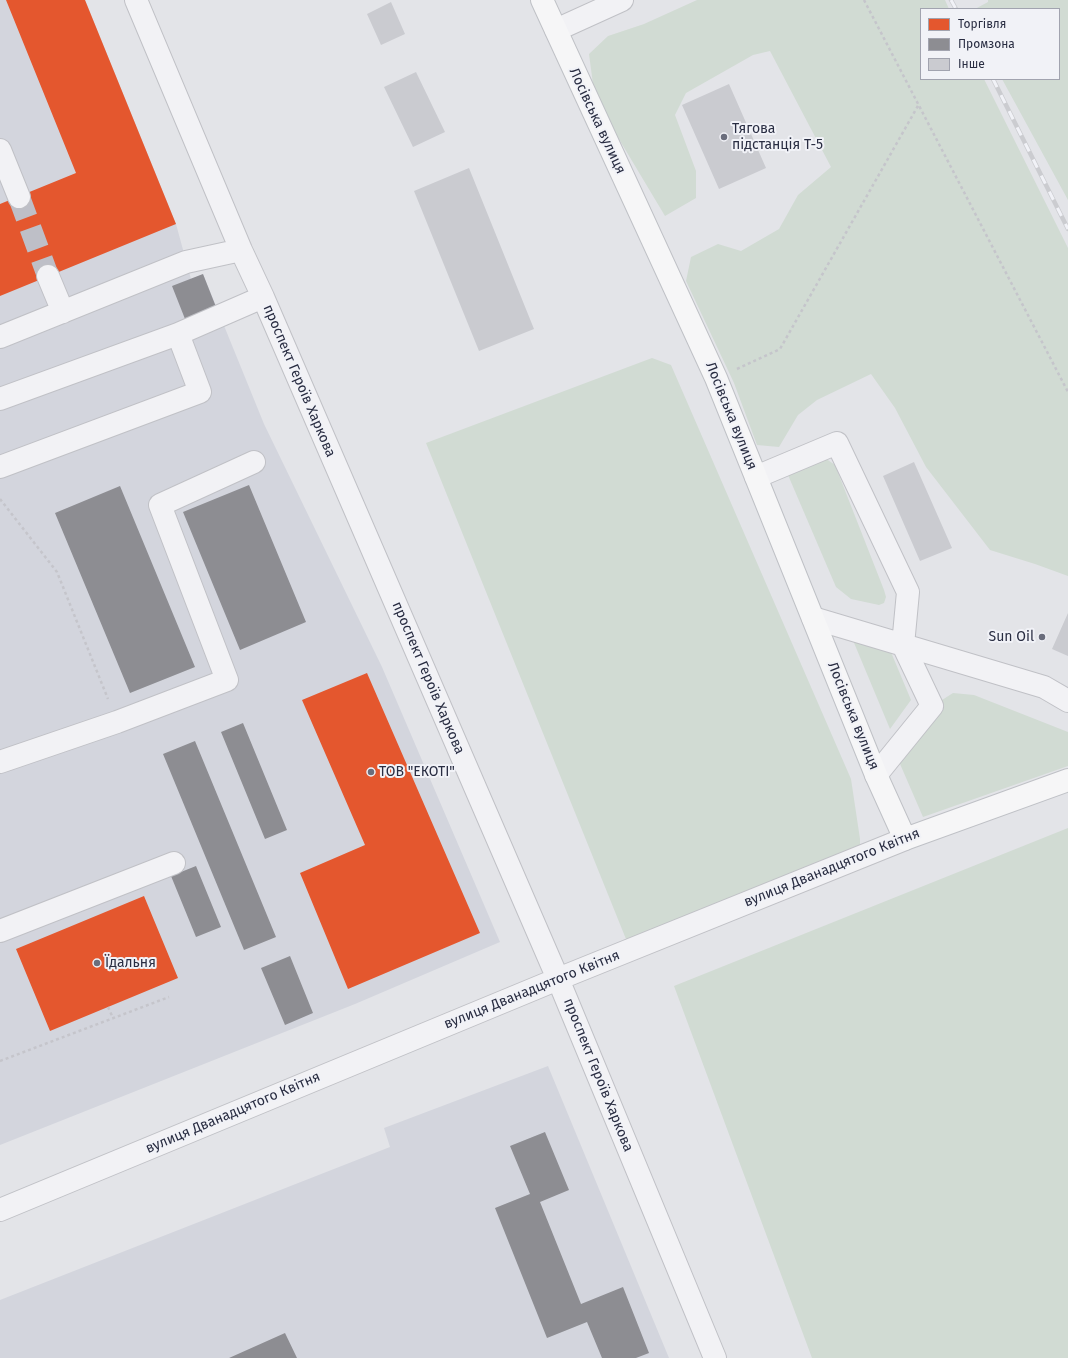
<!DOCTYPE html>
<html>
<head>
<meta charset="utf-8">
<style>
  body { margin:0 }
  #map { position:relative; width:1068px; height:1358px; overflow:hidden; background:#e3e4e8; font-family:"Fira Sans",sans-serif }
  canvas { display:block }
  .legend { position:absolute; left:920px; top:8px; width:140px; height:72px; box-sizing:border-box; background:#f1f2f7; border:1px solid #a1a3af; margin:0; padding:5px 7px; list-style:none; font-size:12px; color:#292d42 }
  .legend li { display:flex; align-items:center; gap:8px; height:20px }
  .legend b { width:20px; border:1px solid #a1a3af }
</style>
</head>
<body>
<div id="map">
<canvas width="1068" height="1358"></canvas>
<ul class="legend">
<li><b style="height:11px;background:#e4572e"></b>Торгівля</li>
<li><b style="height:11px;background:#8d8d92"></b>Промзона</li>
<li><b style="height:11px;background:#cacbd0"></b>Інше</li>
</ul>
</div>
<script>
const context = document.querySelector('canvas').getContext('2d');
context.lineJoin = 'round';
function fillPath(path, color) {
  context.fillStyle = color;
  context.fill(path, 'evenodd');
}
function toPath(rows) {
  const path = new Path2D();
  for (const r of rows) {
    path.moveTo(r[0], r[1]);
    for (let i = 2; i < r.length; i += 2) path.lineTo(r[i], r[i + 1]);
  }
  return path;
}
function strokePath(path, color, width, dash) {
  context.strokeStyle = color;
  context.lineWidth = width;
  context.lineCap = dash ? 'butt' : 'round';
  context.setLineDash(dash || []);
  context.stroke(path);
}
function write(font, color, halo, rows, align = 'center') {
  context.font = font + ' "Fira Sans",sans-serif';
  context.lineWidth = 4;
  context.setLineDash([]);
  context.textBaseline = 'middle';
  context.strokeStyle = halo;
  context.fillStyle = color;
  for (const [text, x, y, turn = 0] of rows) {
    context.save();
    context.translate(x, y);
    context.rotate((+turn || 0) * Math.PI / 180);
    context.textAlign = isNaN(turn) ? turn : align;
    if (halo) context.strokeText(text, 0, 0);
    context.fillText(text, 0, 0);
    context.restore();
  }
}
const built = toPath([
  [0,0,85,0,176,224,191,279,203,274,264,424,382,667,500,942,355,1004,0,1145],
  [548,1066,669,1358,0,1358,0,1300,390,1147,384,1128]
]);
const green = toPath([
  [697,0,945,0,949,9,921,9,921,79,984,79,1068,248,1068,576,1035,564,990,550,926,467,895,408,871,374,817,400,798,415,779,447,757,445,734,383,686,281,691,257,718,244,741,251,779,229,798,195,831,167,770,51,753,55,686,93,675,115,696,171,696,198,665,216,595,99,589,54,608,36,644,24],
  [988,0,1068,0,1068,200,1002,79,1059,79,1059,9,975,9,988,2],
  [652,358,671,365,851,779,860,839,860,857,630,949,426,443],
  [825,458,835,465,884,590,886,597,884,603,879,605,851,599,836,587,788,475],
  [852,638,888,645,911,700,890,729],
  [953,693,974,695,1068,732,1068,766,923,817,897,757,942,700],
  [1068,828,1068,1358,812,1358,674,986]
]);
const shops = toPath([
  [6,0,85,0,176,224,0,296,0,204,76,173],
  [367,673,480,933,348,989,300,873,365,845,302,700],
  [144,896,178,978,50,1031,16,949]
]);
const industry = toPath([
  [203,274,218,312,187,324,172,286],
  [249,485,306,622,240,650,183,512],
  [120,486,195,667,130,693,55,513],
  [243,723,287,830,265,839,221,732],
  [195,741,276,937,244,950,163,754],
  [196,866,221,927,196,937,171,876],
  [290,956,313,1013,285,1025,261,968],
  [545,1132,569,1190,540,1202,581,1304,623,1287,649,1353,636,1358,602,1358,587,1322,547,1338,495,1208,530,1194,510,1146],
  [285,1333,297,1358,229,1358]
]);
const building = toPath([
  [391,2,405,34,381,45,367,14],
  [416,72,445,132,413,147,384,87],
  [729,84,766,168,719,189,682,105],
  [469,168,534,329,479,351,414,191],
  [914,462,952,548,920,561,883,476],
  [1068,613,1068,656,1052,649]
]);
const minorTunnel = toPath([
  [19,197,48,276]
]);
const path = toPath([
  [864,0,1068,392],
  [737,369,780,349,919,104],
  [0,499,57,572,108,699],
  [108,1007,113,1018],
  [0,1061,169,997]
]);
const minor = toPath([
  [136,0,241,250,263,297,558,979,715,1358],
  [556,30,622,0],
  [0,150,19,197],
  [48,276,63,312],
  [0,337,186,262,241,250],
  [0,399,178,334,263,297],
  [0,467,200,392,178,334],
  [756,477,837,443,908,592,903,645,932,706,876,775],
  [813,618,1044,687,1068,701],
  [0,762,117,722,227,680,160,505,254,462],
  [0,931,174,863],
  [0,1210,558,979,905,839]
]);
const major = toPath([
  [542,0,716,378,876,775,905,839,1068,780]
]);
const rail = toPath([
  [951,0,956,9],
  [993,79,1068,229]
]);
const markers = [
  [724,137,4,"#6a6d7c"],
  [1042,637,4,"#6a6d7c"],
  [371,772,4,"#6a6d7c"],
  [97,963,4,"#6a6d7c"]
];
const streetNames = [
  ["Лосівська вулиця",597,121,65],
  ["проспект Героїв Харкова",299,381,67],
  ["Лосівська вулиця",731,416,68],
  ["проспект Героїв Харкова",428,678,67],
  ["Лосівська вулиця",853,716,68],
  ["вулиця Дванадцятого Квітня",832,868,-22],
  ["вулиця Дванадцятого Квітня",532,990,-22],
  ["проспект Героїв Харкова",598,1075,68],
  ["вулиця Дванадцятого Квітня",233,1113,-23]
];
const poiNames = [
  ["Тягова",732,129],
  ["підстанція Т-5",732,145],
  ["Sun Oil",1034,637,"right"],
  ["ТОВ \"ЕКОТI\"",379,772],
  ["Їдальня",105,963]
];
fillPath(built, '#d3d5dd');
fillPath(green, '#d1dbd3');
fillPath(shops, '#e4572e');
fillPath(industry, '#8d8d92');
fillPath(building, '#cacbd0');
strokePath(minorTunnel, '#bebfc7', 22, [22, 11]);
strokePath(minor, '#c0c1c6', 24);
strokePath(major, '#bfc1c6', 24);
strokePath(path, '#c5c5cb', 2.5, [3, 3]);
strokePath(minor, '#f2f2f5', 22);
strokePath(major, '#f6f6f7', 22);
strokePath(rail, '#cbccd0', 4.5);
strokePath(rail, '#f1f2f7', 3, [9]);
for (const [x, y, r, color] of markers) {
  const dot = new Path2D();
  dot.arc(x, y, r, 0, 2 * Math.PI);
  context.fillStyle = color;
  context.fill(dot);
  strokePath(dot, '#f1f2f7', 1.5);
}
write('14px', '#292d42', '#f1f2f7', streetNames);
write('14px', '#292d42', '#f1f2f7', poiNames, 'left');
</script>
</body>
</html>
